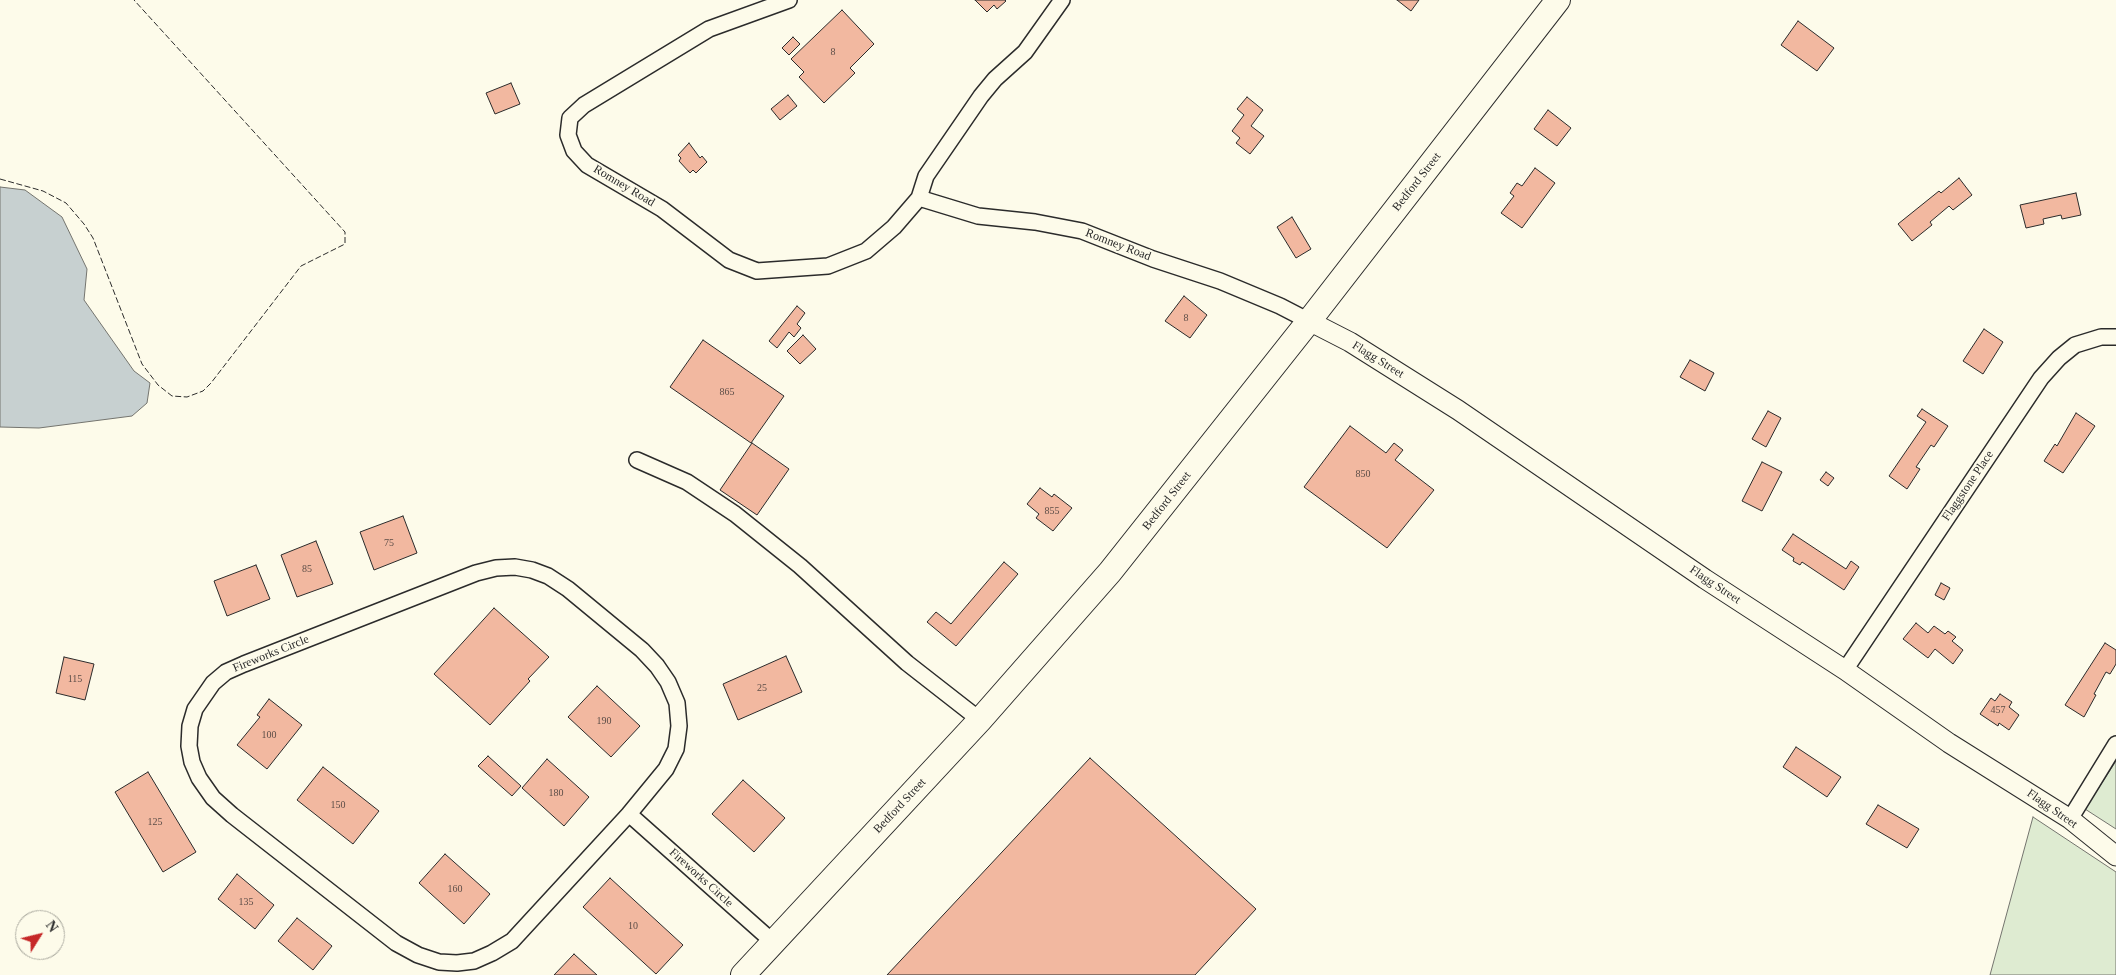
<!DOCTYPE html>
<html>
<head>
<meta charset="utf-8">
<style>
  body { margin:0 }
  #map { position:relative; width:2116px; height:975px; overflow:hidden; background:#fdfbea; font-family:"Times New Roman",serif }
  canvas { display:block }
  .north { position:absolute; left:15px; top:910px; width:50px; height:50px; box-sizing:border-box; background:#fdfbea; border:1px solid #a9a89e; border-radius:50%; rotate:54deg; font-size:14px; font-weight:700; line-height:20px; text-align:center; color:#2b2b2b }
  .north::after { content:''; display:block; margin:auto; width:18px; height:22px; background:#c62828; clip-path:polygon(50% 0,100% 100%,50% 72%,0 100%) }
</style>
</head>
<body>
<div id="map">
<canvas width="2116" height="975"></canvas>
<div class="north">N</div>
</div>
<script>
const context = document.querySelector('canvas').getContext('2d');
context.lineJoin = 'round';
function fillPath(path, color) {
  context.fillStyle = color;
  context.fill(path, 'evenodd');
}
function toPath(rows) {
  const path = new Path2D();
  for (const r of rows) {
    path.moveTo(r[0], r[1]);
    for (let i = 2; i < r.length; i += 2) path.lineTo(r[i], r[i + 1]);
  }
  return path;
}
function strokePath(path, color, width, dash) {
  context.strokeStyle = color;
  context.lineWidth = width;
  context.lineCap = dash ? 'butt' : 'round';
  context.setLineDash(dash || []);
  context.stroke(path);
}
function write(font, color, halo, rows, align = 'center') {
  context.font = font + ' "Times New Roman",serif';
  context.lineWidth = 4;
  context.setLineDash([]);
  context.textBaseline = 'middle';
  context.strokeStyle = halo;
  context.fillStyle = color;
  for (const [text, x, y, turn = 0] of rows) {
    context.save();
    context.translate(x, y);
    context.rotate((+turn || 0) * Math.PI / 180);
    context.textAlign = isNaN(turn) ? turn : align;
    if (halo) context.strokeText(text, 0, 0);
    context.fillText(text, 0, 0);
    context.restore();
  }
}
const green = toPath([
  [2116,761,2116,829,2085,809,2116,761],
  [2033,817,2116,872,2116,975,1990,975,2033,817]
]);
const water = toPath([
  [0,187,25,190,62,217,87,269,84,300,134,371,150,383,147,403,132,416,39,428,0,427,0,187]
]);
const building = toPath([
  [975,0,1005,0,1006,1,997,9,994,5,987,12,975,0],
  [1397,0,1419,0,1411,11,1397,0],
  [842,10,874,44,850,68,855,73,824,103,799,77,804,72,791,59,842,10],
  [1798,21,1834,48,1817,71,1781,45,1798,21],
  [793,37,800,44,789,55,782,48,793,37],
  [511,83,520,104,495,114,486,93,511,83],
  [788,95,797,106,780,120,771,109,788,95],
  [1247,97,1263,110,1251,126,1264,136,1250,154,1236,143,1240,138,1232,131,1244,115,1237,109,1247,97],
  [1548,110,1571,128,1557,146,1534,129,1548,110],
  [689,143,700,158,702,156,707,162,696,173,693,170,690,173,679,161,681,158,678,155,689,143],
  [1535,168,1555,183,1522,228,1501,213,1514,196,1510,193,1517,183,1522,186,1535,168],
  [1959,178,1972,195,1953,210,1949,206,1930,222,1932,225,1912,241,1898,224,1939,191,1941,193,1959,178],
  [2076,193,2081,215,2062,219,2061,215,2043,219,2044,224,2026,228,2020,205,2076,193],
  [1292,217,1311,249,1296,258,1277,227,1292,217],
  [1184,296,1207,315,1190,338,1165,321,1184,296],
  [797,306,805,313,797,324,801,328,794,337,789,332,777,348,769,341,797,306],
  [1984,329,2003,342,1983,374,1963,361,1984,329],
  [803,335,816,349,800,364,787,351,803,335],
  [703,340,784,396,751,443,670,387,703,340],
  [1690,360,1714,373,1705,391,1680,377,1690,360],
  [1922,409,1948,426,1934,447,1931,445,1916,467,1920,469,1907,489,1889,476,1926,422,1917,416,1922,409],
  [1768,411,1781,418,1766,447,1752,439,1768,411],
  [2076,413,2095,426,2063,473,2044,461,2055,444,2057,446,2076,413],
  [1350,426,1386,453,1394,443,1403,450,1395,460,1434,490,1387,548,1304,487,1350,426],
  [752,443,789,469,757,515,720,490,752,443],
  [1762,462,1782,472,1762,511,1742,501,1762,462],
  [1826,472,1834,478,1828,486,1820,480,1826,472],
  [1040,488,1052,497,1054,494,1072,508,1053,531,1036,518,1039,514,1027,504,1040,488],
  [403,516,417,553,374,570,360,532,403,516],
  [1793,534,1846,569,1851,561,1859,567,1844,590,1802,562,1800,565,1793,561,1794,558,1782,550,1793,534],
  [316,541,333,584,297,597,281,555,316,541],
  [1004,562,1018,574,956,646,927,622,936,612,951,624,1004,562],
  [256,565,270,599,227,616,214,581,256,565],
  [1941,583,1950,588,1944,600,1935,595,1941,583],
  [494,608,549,657,528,679,530,681,490,725,434,674,494,608],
  [1916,623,1928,633,1934,626,1945,634,1948,631,1956,637,1952,641,1963,650,1953,664,1935,649,1928,658,1903,639,1916,623],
  [2105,643,2116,650,2116,664,2110,674,2106,672,2094,694,2096,695,2084,717,2065,705,2105,643],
  [786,656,802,692,738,720,723,684,786,656],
  [64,657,94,664,85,700,56,693,64,657],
  [597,686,640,726,611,757,568,717,597,686],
  [2000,694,2012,702,2009,707,2019,715,2009,730,1999,723,1998,726,1980,714,1991,698,1995,701,2000,694],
  [269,699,302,725,267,769,237,745,260,717,257,715,269,699],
  [1796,747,1841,777,1827,797,1783,767,1796,747],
  [488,756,521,786,512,796,478,766,488,756],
  [1090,758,1256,909,1195,975,887,975,1090,758],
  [547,759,589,797,564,826,522,788,547,759],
  [323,767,379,811,353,844,297,800,323,767],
  [148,772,196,852,163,872,115,792,148,772],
  [743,780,785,818,754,852,712,814,743,780],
  [1878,805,1919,829,1907,848,1866,824,1878,805],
  [445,854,490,894,464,924,419,883,445,854],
  [237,874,274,905,255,929,218,899,237,874],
  [610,878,683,945,656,974,583,907,610,878],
  [297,918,332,946,313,970,278,941,297,918],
  [574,954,597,975,554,975,574,954]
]);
const minor = toPath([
  [789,0,709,29,584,105,570,118,568,135,574,151,587,165,662,209,729,260,757,271,828,266,866,251,894,227,919,198,926,176,981,96,995,79,1025,52,1062,0],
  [919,198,978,216,1035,222,1082,231,1153,259,1220,281,1280,306,1309,321],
  [637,460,687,482,735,514,800,566,907,663,980,720],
  [1845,670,2041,378,2059,358,2075,345,2101,337,2116,337],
  [629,814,512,941,492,953,474,961,457,963,439,962,418,955,396,943,232,815,213,798,199,778,192,762,189,746,190,726,195,709,213,683,226,672,244,664,476,573,496,568,515,567,532,570,548,576,568,589,642,650,657,666,668,682,677,703,679,726,676,749,666,769,629,814,773,942],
  [2070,819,2116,744]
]);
const tertiary = toPath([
  [1309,321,1350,342,1458,410,1705,579,1845,670,1949,743,2070,819,2116,856]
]);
const primary = toPath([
  [743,975,980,720,1110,572,1309,321,1558,0]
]);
const fence = toPath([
  [0,179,43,191,66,203,84,224,93,238,142,364,158,385,172,396,187,397,203,391,211,383,301,266,345,244,345,232,134,0]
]);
const numberNames = [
  ["8",833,52],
  ["8",1186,318],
  ["865",727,392],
  ["850",1363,474],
  ["855",1052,511],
  ["75",389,543],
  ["85",307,569],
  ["115",75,679],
  ["25",762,688],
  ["457",1998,710],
  ["190",604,721],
  ["100",269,735],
  ["180",556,793],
  ["150",338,805],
  ["125",155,822],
  ["160",455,889],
  ["135",246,902],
  ["10",633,926]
];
const streetNames = [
  ["Bedford Street",1417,182,-52],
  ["Romney Road",624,186,31],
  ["Romney Road",1118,245,21],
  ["Flagg Street",1378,360,32],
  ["Flaggstone Place",1968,486,-56],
  ["Bedford Street",1167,501,-52],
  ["Flagg Street",1715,585,34],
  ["Fireworks Circle",271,654,-22],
  ["Bedford Street",900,806,-47],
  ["Flagg Street",2052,809,35],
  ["Fireworks Circle",701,878,42]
];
fillPath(green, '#deebd1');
strokePath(green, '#74746e', 1);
fillPath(water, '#c7d0d0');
strokePath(water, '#74746e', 1);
fillPath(building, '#f2b8a0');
strokePath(building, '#2b2b2b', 1);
strokePath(minor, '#2b2b2b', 18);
strokePath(tertiary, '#2b2b2b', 21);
strokePath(primary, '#2b2b2b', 26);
strokePath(minor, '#fdfbea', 15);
strokePath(tertiary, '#fdfbea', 19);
strokePath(primary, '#fdfbea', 24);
strokePath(fence, '#2b2b2b', 1, [6, 2.5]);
write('10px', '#5d4e48', null, numberNames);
write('12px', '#2b2b2b', '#fdfbea', streetNames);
</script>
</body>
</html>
